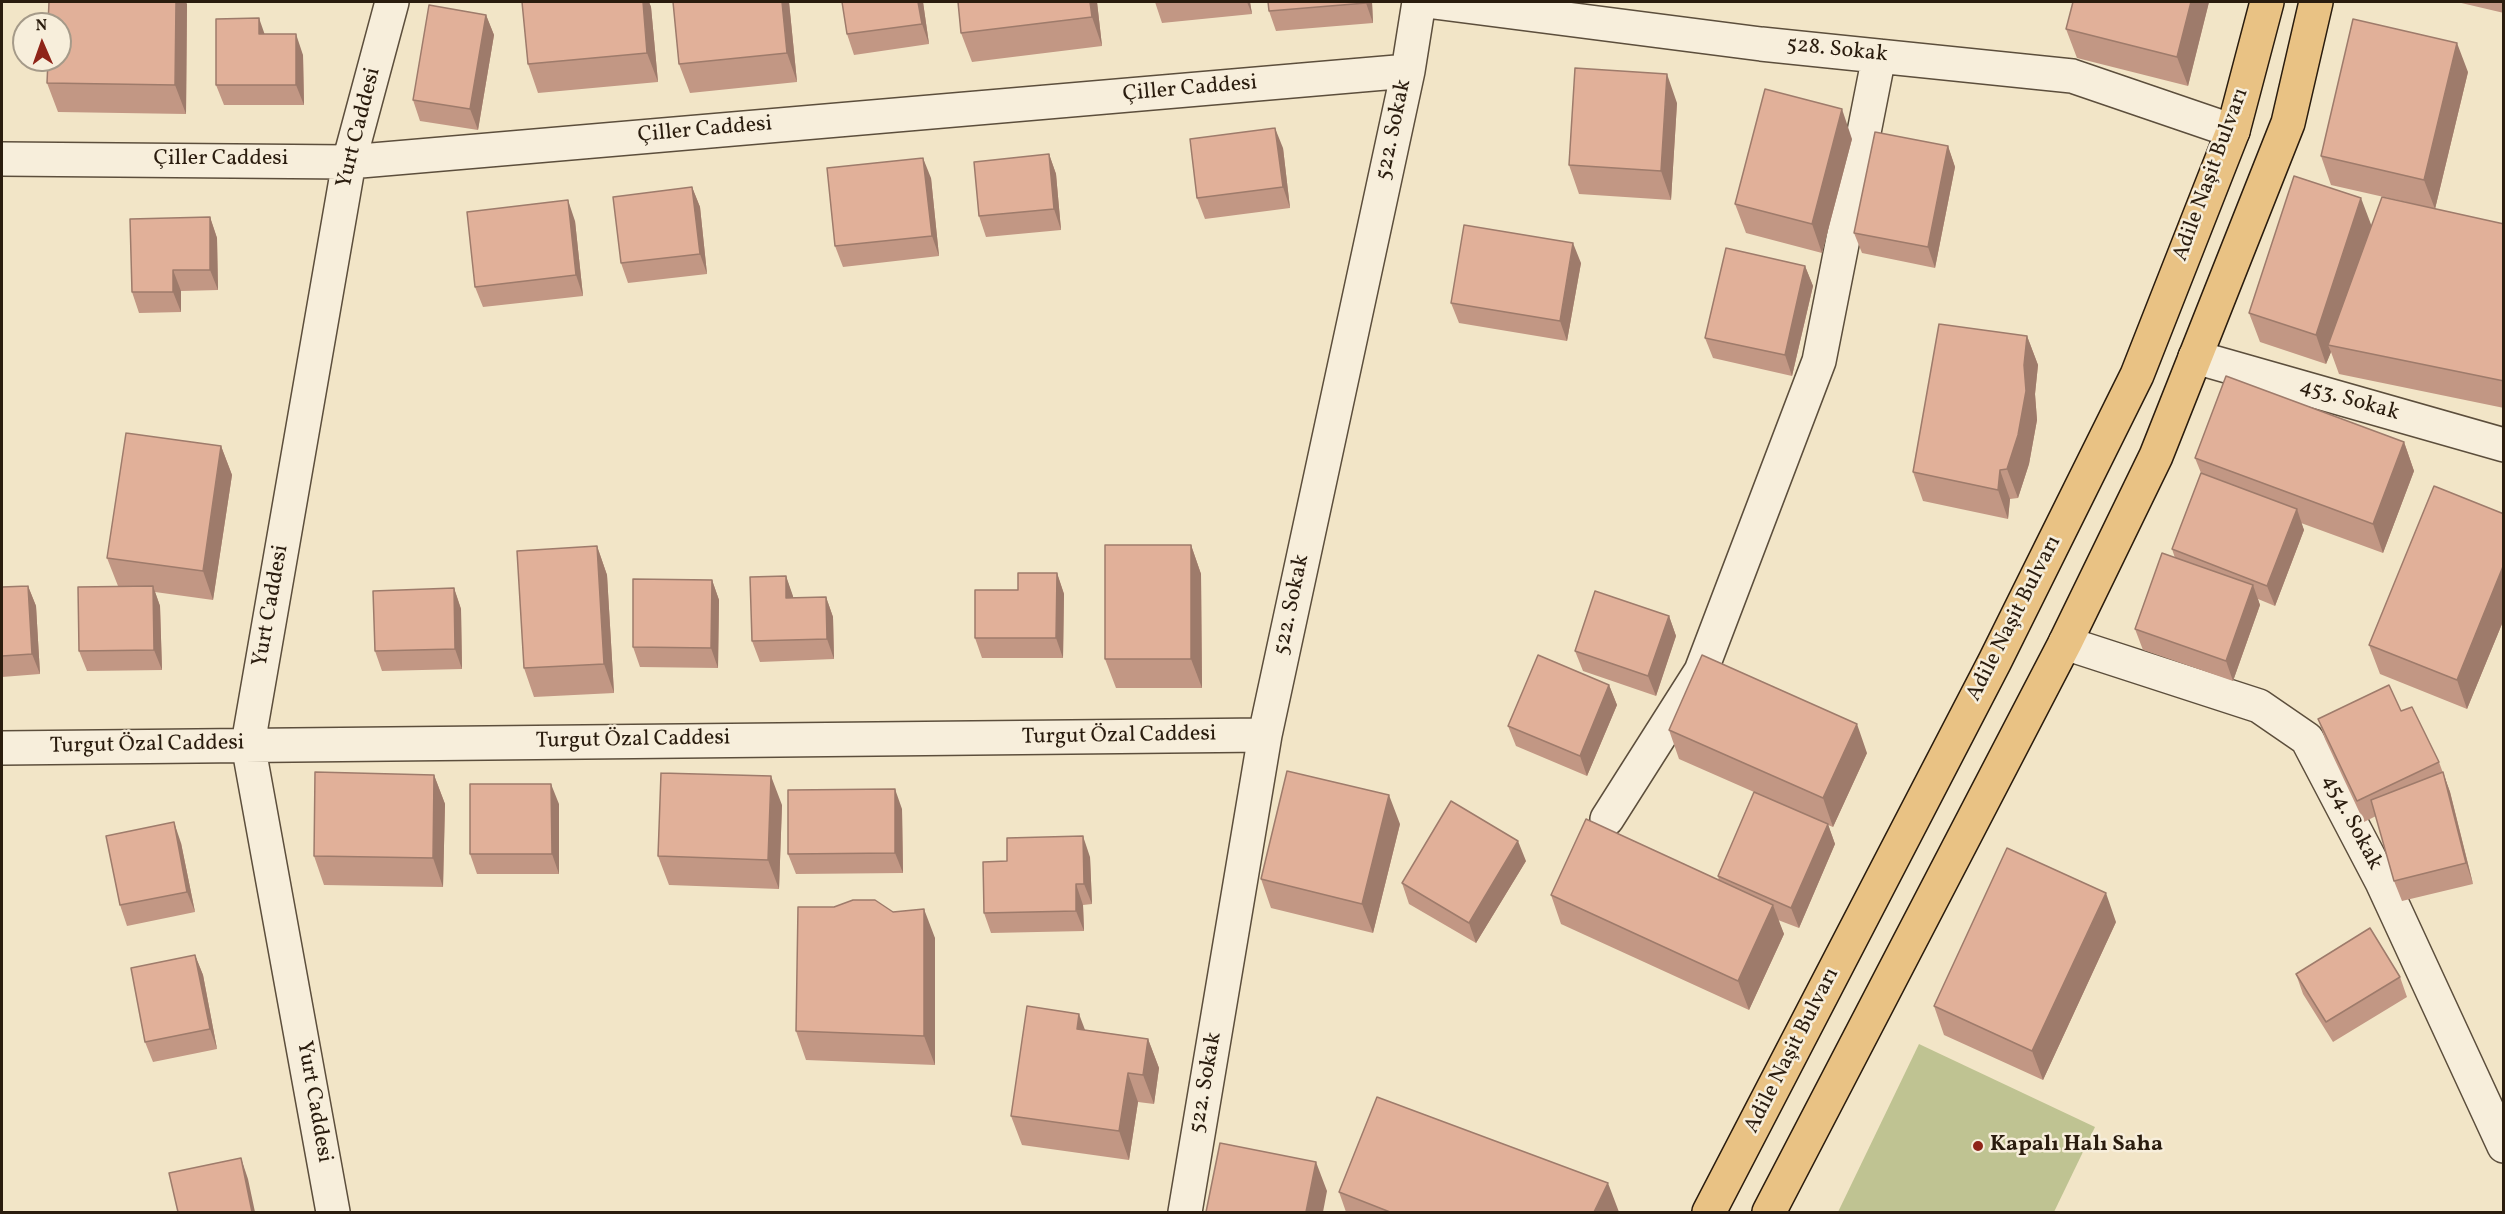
<!DOCTYPE html>
<html>
<head>
<meta charset="utf-8">
<style>
  body { margin:0 }
  #map { position:relative; width:2505px; height:1214px; overflow:hidden; background:#f2e5c7; font-family:Vollkorn,serif }
  canvas { display:block }
  .frame { position:absolute; inset:0; border:3px solid #2a1c0e; pointer-events:none }
  .north { position:absolute; left:12px; top:12px; width:60px; height:60px; box-sizing:border-box; background:#f7eedb; border:2px solid #a59a89; border-radius:50%; rotate:358deg; font-size:16px; font-weight:700; line-height:24px; text-align:center; color:#2a1c0e }
  .north::after { content:''; display:block; margin:auto; width:21px; height:27px; background:#8f2418; clip-path:polygon(50% 0,100% 100%,50% 72%,0 100%) }
</style>
</head>
<body>
<div id="map">
<canvas width="2505" height="1214"></canvas>
<div class="frame"></div>
<div class="north">N</div>
</div>
<script>
const context = document.querySelector('canvas').getContext('2d');
context.lineJoin = 'round';
function fillPath(path, color) {
  context.fillStyle = color;
  context.fill(path, 'evenodd');
}
function toPath(rows) {
  const path = new Path2D();
  for (const r of rows) {
    path.moveTo(r[0], r[1]);
    for (let i = 2; i < r.length; i += 2) path.lineTo(r[i], r[i + 1]);
  }
  return path;
}
function strokePath(path, color, width, dash) {
  context.strokeStyle = color;
  context.lineWidth = width;
  context.lineCap = dash ? 'butt' : 'round';
  context.setLineDash(dash || []);
  context.stroke(path);
}
function write(font, color, halo, rows, align = 'center') {
  context.font = font + ' Vollkorn,serif';
  context.lineWidth = 5;
  context.setLineDash([]);
  context.textBaseline = 'middle';
  context.strokeStyle = halo;
  context.fillStyle = color;
  for (const [text, x, y, turn = 0] of rows) {
    context.save();
    context.translate(x, y);
    context.rotate((+turn || 0) * Math.PI / 180);
    context.textAlign = isNaN(turn) ? turn : align;
    if (halo) context.strokeText(text, 0, 0);
    context.fillText(text, 0, 0);
    context.restore();
  }
}
const green = toPath([
  [1919,1044,2095,1127,2054,1212,1838,1212]
]);
const minor = toPath([
  [1434,2,1761,44,2072,76,2233,131],
  [2,159,349,162,1408,71],
  [2195,357,2504,445],
  [2065,643,2259,706,2307,739,2382,882,2504,1146],
  [2,748,1265,735],
  [1607,819,1701,671,1819,361,1879,56],
  [333,1212,248,744,349,162,392,2],
  [1185,1212,1265,735,1408,71,1419,2]
]);
const major = toPath([
  [1709,1212,1995,661,2137,375,2233,131,2267,2],
  [1769,1212,2065,643,2156,456,2288,123,2316,2]
]);
const wall = toPath([
  [522,2,649,2,651,7,658,82,538,93,528,64],
  [673,2,789,2,797,82,690,93,679,64],
  [923,2,929,44,854,55,847,34],
  [958,2,1097,2,1102,46,972,62,961,33],
  [1155,2,1250,2,1252,14,1162,23],
  [1372,2,1373,23,1276,31,1269,11],
  [2209,2,2188,86,2077,58,2066,29],
  [2456,2,2504,2,2504,13,2457,2],
  [187,4,186,114,58,112,47,83],
  [486,15,494,35,478,130,420,121,413,100],
  [265,34,303,55,304,105,224,105,216,85],
  [2468,72,2435,209,2504,224,2504,408,2339,374,2331,352,2326,364,2260,342,2249,313,2371,226,2406,202,2331,185,2321,156],
  [1677,103,1671,200,1579,194,1569,165],
  [1852,139,1822,253,1746,233,1735,204],
  [1948,146,1955,167,1935,268,1862,253,1854,233],
  [1283,148,1290,208,1205,219,1197,198],
  [1049,154,1056,174,1061,230,986,237,979,216],
  [931,178,939,256,843,267,835,246],
  [692,187,700,207,707,274,628,283,621,263],
  [210,217,217,238,218,290,181,291,181,312,139,313,132,292],
  [575,221,583,296,483,307,475,287],
  [1581,263,1567,341,1459,323,1451,303],
  [1805,266,1813,286,1792,376,1713,358,1705,338],
  [2027,336,2038,365,2035,394,2037,420,2029,464,2018,498,2010,499,2008,519,1923,501,1913,472],
  [2404,442,2414,471,2383,553,2301,523,2304,530,2275,606,2258,599,2260,605,2233,681,2143,650,2135,629,2175,558,2172,549,2201,473,2195,458],
  [221,446,232,475,213,600,155,592,160,606,162,670,87,671,79,651,118,586,107,558],
  [2504,514,2504,619,2467,709,2380,674,2369,645],
  [1191,545,1201,574,1202,688,1116,688,1105,659],
  [597,546,607,575,614,693,534,697,524,668],
  [1057,573,1064,594,1063,658,982,658,975,638,1018,590],
  [786,576,793,598,826,597,833,617,834,659,760,662,752,641],
  [712,580,719,600,718,668,640,667,633,647],
  [28,586,36,606,40,674,2,677,2,587],
  [454,588,461,609,462,669,382,671,375,651],
  [1669,616,1676,636,1656,696,1583,671,1575,651],
  [1609,685,1617,705,1587,776,1516,746,1508,726],
  [2401,711,2439,762,2450,792,2473,884,2402,901,2394,881,2376,816,2364,822,2325,739,2318,719],
  [1669,730,1867,753,1833,827,1828,825,1835,844,1799,928,1778,920,1784,934,1749,1010,1561,924,1551,895,1719,881,1718,876,1754,792,1679,759],
  [434,775,445,804,443,887,324,885,314,856],
  [559,804,559,874,477,874,470,854],
  [782,805,779,889,669,885,658,856],
  [902,809,903,873,796,874,788,854],
  [1400,824,1373,933,1271,908,1261,879],
  [181,843,195,912,127,926,120,905],
  [1090,857,1092,904,1083,905,1084,931,991,933,984,913],
  [1526,861,1476,943,1409,904,1402,883],
  [893,912,935,938,935,1065,806,1060,796,1031],
  [2116,922,2043,1080,1944,1035,1934,1006],
  [195,955,203,975,217,1049,153,1062,145,1042],
  [2296,974,2400,977,2407,997,2333,1042,2303,994],
  [1085,1030,1148,1039,1159,1068,1154,1104,1138,1102,1129,1160,1022,1145,1011,1116],
  [1339,1192,1619,1212,1346,1212]
]);
const shadedWall = toPath([
  [176,2,186,2,187,4,186,114,175,85],
  [643,2,649,2,651,7,658,82,647,53],
  [782,2,789,2,797,82,787,53],
  [918,2,923,2,929,44,922,24],
  [1090,2,1097,2,1102,46,1092,17],
  [1247,2,1250,2,1252,14],
  [1366,2,1372,2,1373,23,1366,3],
  [2191,2,2209,2,2188,86,2177,57],
  [486,15,494,35,478,130,470,109],
  [259,18,266,38,259,34],
  [296,34,303,55,304,105,296,85],
  [2457,43,2468,72,2435,209,2424,180],
  [1667,74,1677,103,1671,200,1661,171],
  [1842,109,1852,139,1822,253,1812,224],
  [1275,128,1283,148,1290,208,1283,187],
  [1948,146,1955,167,1935,268,1928,247],
  [1049,154,1056,174,1061,230,1054,209],
  [923,158,931,178,939,256,932,236],
  [692,187,700,207,707,274,700,254],
  [2361,198,2372,227,2328,345,2331,352,2326,364,2316,335],
  [568,200,575,221,583,296,576,275],
  [210,217,217,238,218,290,210,270],
  [1573,243,1581,263,1567,341,1560,321],
  [1805,266,1813,286,1792,376,1785,355],
  [173,270,181,291,181,312,173,292],
  [2027,336,2038,365,2035,394,2037,420,2029,464,2018,498,2007,469,2024,365],
  [2404,442,2414,471,2383,553,2373,524],
  [221,446,232,475,213,600,203,571],
  [2000,470,2010,499,2008,519,1998,490],
  [2297,509,2304,530,2275,606,2267,586],
  [1191,545,1201,574,1202,688,1191,659],
  [597,546,607,575,614,693,604,664],
  [2504,564,2504,619,2467,709,2457,680],
  [1057,573,1064,594,1063,658,1056,638],
  [786,576,793,596,794,619,786,598],
  [712,580,719,600,718,668,711,648],
  [2253,585,2260,605,2233,681,2226,661],
  [28,586,36,606,40,674,32,654],
  [153,586,160,606,162,670,154,650],
  [454,588,461,609,462,669,455,649],
  [826,597,833,617,834,659,827,639],
  [1669,616,1676,636,1656,696,1648,676],
  [1609,685,1617,705,1587,776,1580,756],
  [1857,724,1867,753,1833,827,1823,798],
  [2443,772,2450,792,2473,884,2466,863],
  [434,775,445,804,443,887,433,858],
  [771,776,782,805,779,889,768,860],
  [551,784,559,804,559,874,552,854],
  [895,789,902,809,903,873,895,853],
  [1389,795,1400,824,1373,933,1362,904],
  [174,822,181,843,195,912,187,892],
  [1828,824,1835,844,1799,928,1791,908],
  [1083,836,1090,857,1092,904,1084,884],
  [1518,841,1526,861,1476,943,1469,923],
  [1076,884,1083,905,1084,931,1076,911],
  [2106,893,2116,922,2043,1080,2032,1051],
  [1773,905,1784,934,1749,1010,1738,981],
  [924,909,935,938,935,1065,924,1036],
  [195,955,203,975,217,1049,210,1029],
  [1079,1014,1090,1043,1077,1029],
  [1148,1039,1159,1068,1154,1104,1143,1075],
  [1128,1073,1138,1102,1129,1160,1119,1131],
  [241,1158,248,1179,255,1212,252,1212],
  [1316,1162,1327,1191,1323,1212,1306,1212],
  [1608,1183,1619,1212,1594,1212]
]);
const building = toPath([
  [49,2,176,2,175,85,47,83,48,60,60,60,60,24,48,24,49,2],
  [522,2,643,2,647,53,528,64,522,2],
  [673,2,782,2,787,53,679,64,673,2],
  [842,2,918,2,922,24,847,34,842,2],
  [958,2,1090,2,1092,17,961,33,958,2],
  [1268,2,1366,2,1366,3,1269,11,1268,2],
  [2073,2,2191,2,2177,57,2066,29,2073,2],
  [429,5,486,15,470,109,413,100,429,5],
  [259,18,259,34,296,34,296,85,216,85,216,19,259,18],
  [2353,19,2457,43,2424,180,2321,156,2353,19],
  [1575,68,1667,74,1661,171,1569,165,1575,68],
  [1765,89,1842,109,1812,224,1735,204,1765,89],
  [1275,128,1283,187,1197,198,1190,139,1275,128],
  [1875,132,1948,146,1928,247,1854,233,1875,132],
  [1049,154,1054,209,979,216,974,162,1049,154],
  [923,158,932,236,835,246,827,168,923,158],
  [2294,176,2361,198,2316,335,2249,313,2294,176],
  [692,187,700,254,621,263,613,197,692,187],
  [2382,197,2504,224,2504,381,2328,345,2382,197],
  [568,200,576,275,475,287,467,212,568,200],
  [210,217,210,270,173,270,173,292,132,292,130,219,210,217],
  [1464,225,1573,243,1560,321,1451,303,1464,225],
  [1726,248,1805,266,1785,355,1705,338,1726,248],
  [1939,324,2027,336,2024,365,2026,391,2018,435,2007,469,2000,470,1998,490,1913,472,1939,324],
  [2226,376,2404,442,2373,524,2195,458,2226,376],
  [126,433,221,446,203,571,107,558,126,433],
  [2201,473,2297,509,2267,586,2172,549,2201,473],
  [2434,486,2504,514,2504,564,2457,680,2369,645,2434,486],
  [1105,545,1191,545,1191,659,1105,659,1105,545],
  [597,546,604,664,524,668,517,551,597,546],
  [2162,553,2253,585,2226,661,2135,629,2162,553],
  [1018,573,1057,573,1056,638,975,638,975,590,1018,590,1018,573],
  [786,576,786,598,826,597,827,639,752,641,750,577,786,576],
  [633,579,712,580,711,648,633,647,633,579],
  [28,586,32,654,2,656,2,587,28,586],
  [153,586,154,650,79,651,78,587,153,586],
  [454,588,455,649,375,651,373,591,454,588],
  [1595,591,1669,616,1648,676,1575,651,1595,591],
  [1538,655,1609,685,1580,756,1508,726,1538,655],
  [1702,655,1857,724,1823,798,1669,730,1702,655],
  [2389,685,2401,711,2412,707,2439,762,2357,801,2318,719,2389,685],
  [1287,771,1389,795,1362,904,1261,879,1287,771],
  [315,772,434,775,433,858,314,856,315,772],
  [2443,772,2466,863,2394,881,2371,800,2443,772],
  [661,773,771,776,768,860,658,856,661,773],
  [470,784,551,784,552,854,470,854,470,784],
  [895,789,895,853,788,854,788,790,895,789],
  [1754,792,1828,824,1791,908,1718,876,1754,792],
  [1451,801,1518,841,1469,923,1402,883,1451,801],
  [1586,819,1773,905,1738,981,1551,895,1586,819],
  [174,822,187,892,120,905,106,836,174,822],
  [1083,836,1084,884,1076,884,1076,911,984,913,983,862,1007,861,1007,838,1083,836],
  [2007,848,2106,893,2032,1051,1934,1006,2007,848],
  [853,900,875,900,893,912,924,909,924,1036,796,1031,798,907,834,907,853,900],
  [2370,928,2400,977,2326,1022,2296,974,2370,928],
  [195,955,210,1029,145,1042,131,968,195,955],
  [1027,1006,1079,1014,1077,1029,1148,1039,1143,1075,1128,1073,1119,1131,1011,1116,1027,1006],
  [1377,1097,1608,1183,1594,1212,1390,1212,1339,1192,1377,1097],
  [1220,1143,1316,1162,1306,1212,1206,1212,1220,1143],
  [241,1158,252,1212,178,1212,169,1173,241,1158]
]);
const markers = [
  [1978,1146,6,"#8f2418"]
];
const streetNames = [
  ["528. Sokak",1837,51,6],
  ["Çiller Caddesi",1190,90,-5],
  ["Yurt Caddesi",360,128,-76],
  ["522. Sokak",1395,130,-78],
  ["Çiller Caddesi",705,131,-5],
  ["Çiller Caddesi",221,160],
  ["Adile Naşit Bulvarı",2212,175,-70],
  ["453. Sokak",2349,401,16],
  ["522. Sokak",1293,605,-78],
  ["Yurt Caddesi",272,606,-80],
  ["Adile Naşit Bulvarı",2015,619,-63],
  ["Turgut Özal Caddesi",1119,737,-1],
  ["Turgut Özal Caddesi",633,741,-1],
  ["Turgut Özal Caddesi",147,746,-1],
  ["454. Sokak",2351,823,62],
  ["Adile Naşit Bulvarı",1793,1051,-63],
  ["522. Sokak",1207,1083,-80],
  ["Yurt Caddesi",313,1102,80]
];
const poiNames = [
  ["Kapalı Halı Saha",1990,1146]
];
fillPath(green, '#bfc392');
strokePath(minor, '#5c4e3c', 36);
strokePath(major, '#2a1c0e', 36);
strokePath(minor, '#f7eedb', 33);
strokePath(major, '#e9c284', 33);
fillPath(wall, '#c29784');
fillPath(shadedWall, '#9e7b6b');
fillPath(building, '#e1b099');
strokePath(building, '#9e7b6b', 1.5);
for (const [x, y, r, color] of markers) {
  const dot = new Path2D();
  dot.arc(x, y, r, 0, 2 * Math.PI);
  context.fillStyle = color;
  context.fill(dot);
  strokePath(dot, '#f7eedb', 2);
}
write('22px', '#2a1c0e', '#f7eedb', streetNames);
write('bold 22px', '#2a1c0e', '#f7eedb', poiNames, 'left');
</script>
</body>
</html>
